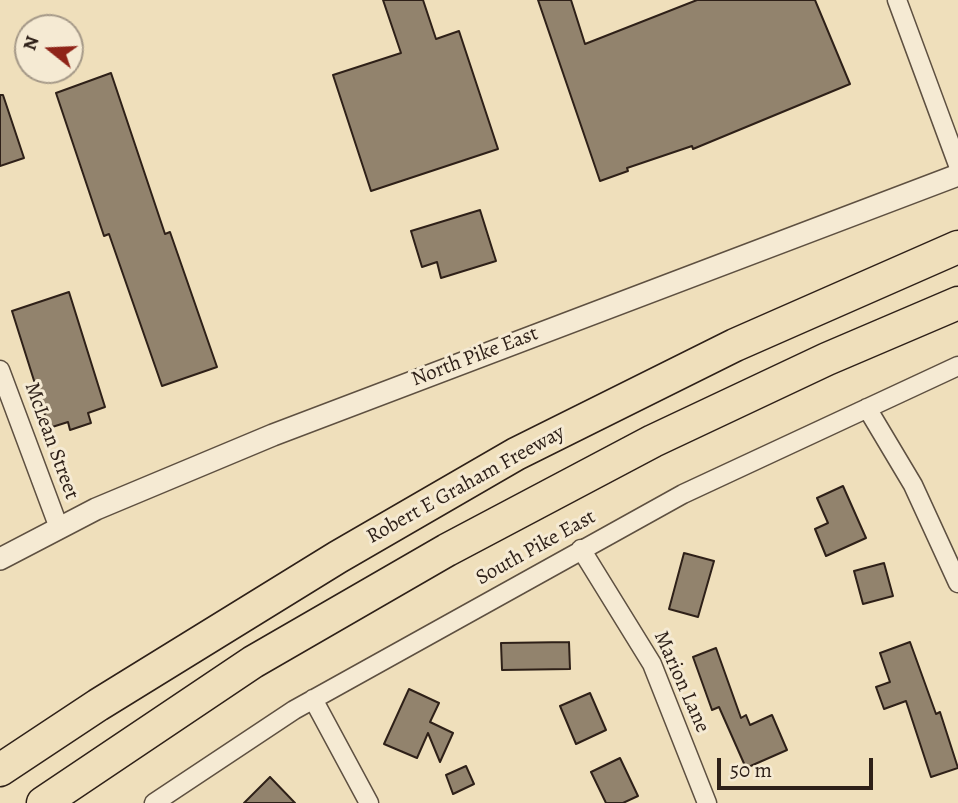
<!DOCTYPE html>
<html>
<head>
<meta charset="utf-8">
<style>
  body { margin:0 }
  #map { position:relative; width:958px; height:803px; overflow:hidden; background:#efdfbb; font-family:Alegreya,serif }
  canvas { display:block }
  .north { position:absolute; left:14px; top:14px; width:70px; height:70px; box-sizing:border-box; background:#f5ead3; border:2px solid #a59988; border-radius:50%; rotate:288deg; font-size:19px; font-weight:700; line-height:28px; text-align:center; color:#2e2018 }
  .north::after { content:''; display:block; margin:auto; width:24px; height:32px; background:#8f2418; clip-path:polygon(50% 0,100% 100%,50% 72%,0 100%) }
  .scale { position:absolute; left:717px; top:758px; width:156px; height:32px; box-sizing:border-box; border:4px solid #2e2018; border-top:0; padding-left:9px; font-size:21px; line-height:24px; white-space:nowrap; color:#2e2018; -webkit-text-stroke:5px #f5ead3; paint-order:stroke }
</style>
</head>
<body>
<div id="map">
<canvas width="958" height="803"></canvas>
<div class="north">N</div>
<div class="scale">50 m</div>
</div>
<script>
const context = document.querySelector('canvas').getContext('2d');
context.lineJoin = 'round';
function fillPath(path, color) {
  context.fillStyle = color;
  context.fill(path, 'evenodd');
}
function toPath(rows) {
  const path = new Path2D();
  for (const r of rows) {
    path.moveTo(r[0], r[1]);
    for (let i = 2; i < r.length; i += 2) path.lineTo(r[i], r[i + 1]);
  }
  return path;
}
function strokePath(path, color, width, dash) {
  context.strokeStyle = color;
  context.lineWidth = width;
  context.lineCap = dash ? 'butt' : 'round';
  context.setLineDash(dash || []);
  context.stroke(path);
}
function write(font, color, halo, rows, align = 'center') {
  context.font = font + ' Alegreya,serif';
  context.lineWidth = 6;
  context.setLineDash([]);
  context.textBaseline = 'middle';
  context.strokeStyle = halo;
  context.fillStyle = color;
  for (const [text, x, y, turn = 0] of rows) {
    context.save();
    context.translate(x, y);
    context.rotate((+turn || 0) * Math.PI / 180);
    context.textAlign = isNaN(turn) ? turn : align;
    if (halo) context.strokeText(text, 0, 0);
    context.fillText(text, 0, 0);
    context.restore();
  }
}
const building = toPath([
  [383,0,423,0,436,39,459,31,498,149,371,191,333,75,401,53,383,0],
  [538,0,571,0,585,44,697,0,815,0,850,84,693,149,692,146,627,168,628,171,600,181,538,0],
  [111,73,165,234,170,232,217,367,162,386,109,234,104,236,56,93,111,73],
  [0,95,3,95,24,158,0,166,0,95],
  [480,210,496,261,441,278,437,262,422,267,411,231,480,210],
  [69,292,105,407,88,413,91,423,70,430,68,422,49,428,12,311,69,292],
  [843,486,866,538,826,556,815,529,828,523,817,498,843,486],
  [684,553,714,561,698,617,669,609,684,553],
  [884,563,893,596,863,604,854,571,884,563],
  [569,642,570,669,502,670,501,643,569,642],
  [910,642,936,714,940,712,958,768,931,777,906,701,884,709,876,687,890,682,880,653,910,642],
  [716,648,741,718,746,715,750,725,772,715,787,750,746,768,719,707,712,710,693,657,716,648],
  [409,689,439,703,430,722,453,733,440,762,428,733,417,758,384,744,409,689],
  [590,693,606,730,576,744,560,706,590,693],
  [620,758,638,796,623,803,606,803,591,772,620,758],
  [466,766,474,784,453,794,446,775,466,766],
  [270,777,295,803,244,803,270,777]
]);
const minor = toPath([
  [897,0,958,165],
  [0,370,59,528],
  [867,408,913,485,958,583],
  [581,549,652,664,707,803],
  [313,699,369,803],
  [154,803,294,710,683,494,958,366]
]);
const tertiary = toPath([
  [0,559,96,509,273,435,958,175]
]);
const motorway = toPath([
  [0,770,98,705,338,557,516,454,735,345,958,247],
  [43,803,253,662,447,550,653,441,827,359,958,303]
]);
const streetNames = [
  ["North Pike East",475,357,-21],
  ["McLean Street",51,441,70],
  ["Robert E Graham Freeway",466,485,-29],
  ["South Pike East",536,548,-29],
  ["Marion Lane",681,682,66]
];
fillPath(building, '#92836d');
strokePath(building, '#2e2018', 2);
strokePath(minor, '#5e5041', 21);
strokePath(tertiary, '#5e5041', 24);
strokePath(motorway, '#2e2018', 35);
strokePath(minor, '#f5ead3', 18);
strokePath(tertiary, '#f5ead3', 21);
strokePath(motorway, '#efdfbb', 32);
write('21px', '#2e2018', '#f5ead3', streetNames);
</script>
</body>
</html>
